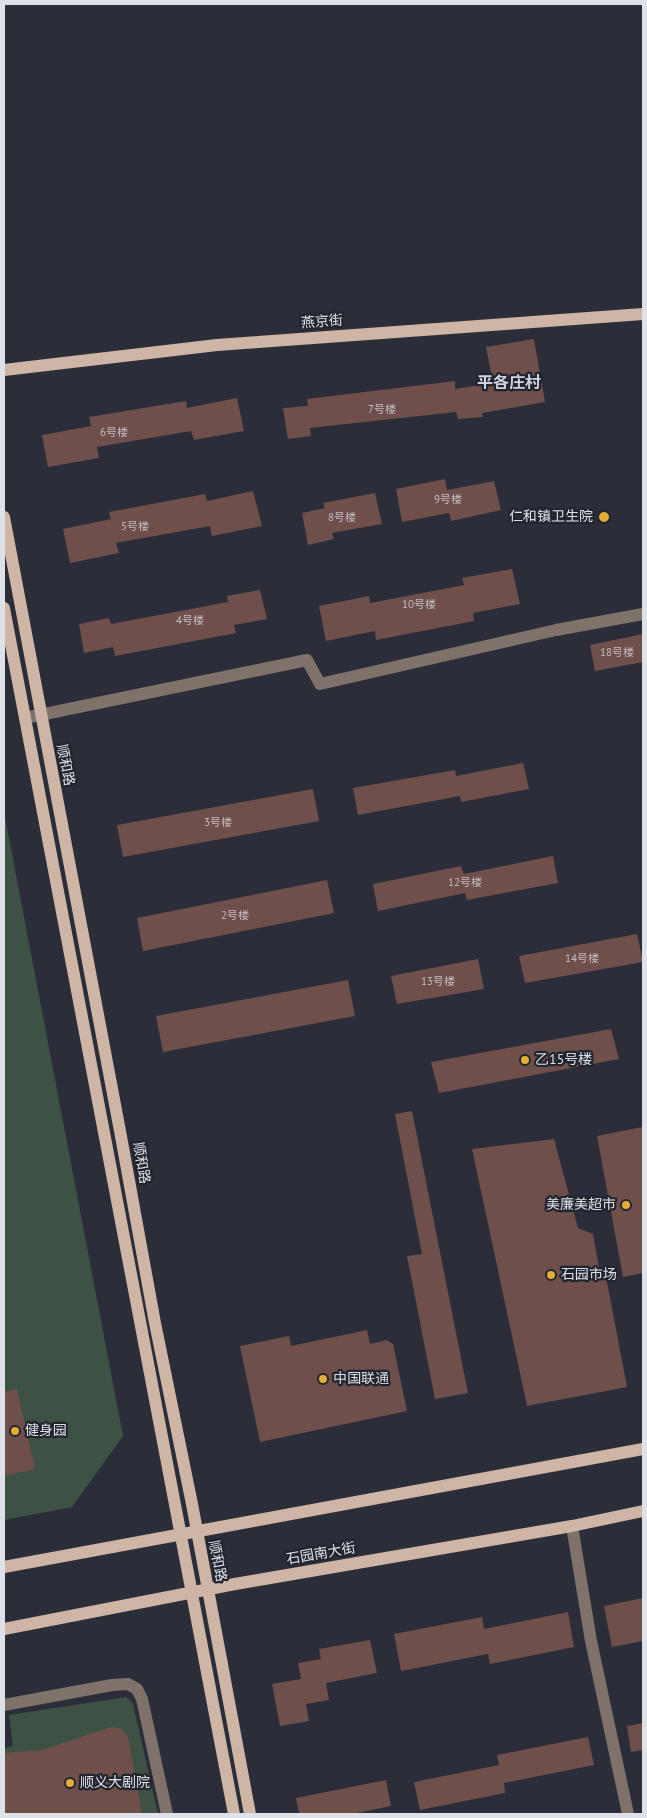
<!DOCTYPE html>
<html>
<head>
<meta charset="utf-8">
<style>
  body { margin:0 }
  #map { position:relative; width:647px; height:1818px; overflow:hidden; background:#2b2e38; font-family:"PT Sans",sans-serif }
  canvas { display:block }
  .frame { position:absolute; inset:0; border:5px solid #dfe1e8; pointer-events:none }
</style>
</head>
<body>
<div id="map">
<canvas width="647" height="1818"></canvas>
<div class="frame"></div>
</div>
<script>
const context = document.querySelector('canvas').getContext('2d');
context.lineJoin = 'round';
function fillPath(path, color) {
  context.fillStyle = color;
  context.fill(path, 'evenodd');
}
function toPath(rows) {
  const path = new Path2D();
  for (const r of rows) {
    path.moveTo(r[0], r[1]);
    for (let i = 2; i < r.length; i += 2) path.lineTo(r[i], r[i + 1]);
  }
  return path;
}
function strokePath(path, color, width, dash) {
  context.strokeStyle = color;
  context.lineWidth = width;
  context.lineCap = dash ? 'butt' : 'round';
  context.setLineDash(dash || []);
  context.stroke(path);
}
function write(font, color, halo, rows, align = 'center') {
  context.font = font + ' "PT Sans","Noto Sans SC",sans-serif';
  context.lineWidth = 4.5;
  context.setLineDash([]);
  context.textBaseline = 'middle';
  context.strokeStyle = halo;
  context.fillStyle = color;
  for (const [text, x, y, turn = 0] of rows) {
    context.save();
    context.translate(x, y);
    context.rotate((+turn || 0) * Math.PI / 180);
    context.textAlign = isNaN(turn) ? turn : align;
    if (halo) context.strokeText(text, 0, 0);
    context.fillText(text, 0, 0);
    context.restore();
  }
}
const green = toPath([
  [4,812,123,1436,72,1507,4,1520],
  [126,1697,133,1704,158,1814,4,1814,4,1748,13,1746,9,1715]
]);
const building = toPath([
  [534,339,545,402,482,413,483,417,458,419,456,412,310,428,311,436,288,439,283,408,308,406,307,399,455,381,455,389,493,383,486,347],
  [237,398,244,431,194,440,191,431,97,447,99,458,48,467,42,435,91,426,89,417,186,401,187,408],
  [445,479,447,490,494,481,501,510,451,521,449,513,402,522,396,489],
  [253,491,262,526,212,536,210,526,116,543,119,553,70,563,63,529,111,519,109,512,205,494,207,501],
  [375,493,382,524,332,533,334,539,308,545,302,513,325,508,323,503],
  [512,569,520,604,473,613,474,621,376,640,375,631,326,641,319,606,369,596,370,603,464,585,462,578],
  [260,590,267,619,234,625,236,633,115,656,113,647,84,653,79,624,109,618,111,624,228,602,227,596],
  [643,634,643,662,595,671,590,645],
  [523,763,529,789,461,802,460,796,358,815,353,788,455,770,456,776],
  [313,789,319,821,123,857,117,825],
  [553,856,558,883,467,900,465,893,378,911,373,884,461,866,464,874],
  [327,880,334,913,143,951,137,918],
  [637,934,643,962,525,983,519,956],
  [478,959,484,989,397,1004,391,976],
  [348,980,355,1016,163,1052,156,1016],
  [611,1029,619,1059,439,1093,431,1062],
  [412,1111,468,1393,435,1399,407,1256,422,1254,395,1114],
  [643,1127,643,1273,623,1277,597,1136],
  [554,1139,578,1228,593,1234,599,1268,607,1282,627,1387,527,1406,472,1149],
  [367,1330,370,1344,387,1340,393,1344,407,1411,260,1442,240,1346,289,1336,291,1346],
  [17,1389,35,1469,4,1476,4,1392],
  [643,1598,643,1641,612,1647,604,1606],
  [568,1612,574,1647,490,1664,488,1654,401,1671,394,1634,482,1617,484,1629],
  [370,1640,377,1673,326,1683,329,1700,306,1704,309,1721,280,1726,272,1684,301,1679,298,1663,321,1659,319,1649],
  [643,1723,643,1750,631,1752,627,1726],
  [110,1727,121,1728,128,1737,142,1814,4,1814,4,1753,43,1750],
  [588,1737,594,1765,504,1783,505,1793,420,1810,414,1782,499,1765,497,1755],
  [386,1780,391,1806,352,1814,299,1814,296,1798]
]);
const minor = toPath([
  [25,718,307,660,320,684,556,630,643,614],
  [572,1526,591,1641,628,1814],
  [4,1705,112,1685,128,1684,137,1689,142,1699,167,1814]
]);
const major = toPath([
  [4,370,217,345,643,314],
  [4,517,120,1131,155,1323,192,1504,250,1814],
  [4,608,234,1814],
  [4,1567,643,1449],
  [4,1629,235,1584,572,1526,643,1511]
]);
const markers = [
  [604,517,6,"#e3ae34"],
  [525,1060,5,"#e3ae34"],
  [626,1205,5,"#e3ae34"],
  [551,1275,5,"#e3ae34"],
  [323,1379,5,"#e3ae34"],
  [15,1431,5,"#e3ae34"],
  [70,1783,5,"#e3ae34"]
];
const numberNames = [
  ["7号楼",382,410],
  ["6号楼",114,433],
  ["9号楼",448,500],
  ["8号楼",342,518],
  ["5号楼",135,527],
  ["10号楼",419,605],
  ["4号楼",190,621],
  ["18号楼",617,653],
  ["3号楼",218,823],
  ["12号楼",465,883],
  ["2号楼",235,916],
  ["14号楼",582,959],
  ["13号楼",438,982]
];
const streetNames = [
  ["燕京街",322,322,-4],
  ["顺和路",65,765,79],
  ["顺和路",141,1163,80],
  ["石园南大街",321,1554,-10],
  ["顺和路",217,1561,79]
];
const poiNames = [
  ["仁和镇卫生院",593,517,"right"],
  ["乙15号楼",535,1060],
  ["美廉美超市",616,1205,"right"],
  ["石园市场",561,1275],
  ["中国联通",333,1379],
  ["健身园",25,1431],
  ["顺义大剧院",80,1783]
];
const quarterNames = [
  ["平各庄村",509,383]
];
fillPath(green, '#3e5145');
fillPath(building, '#6e4f4b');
strokePath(minor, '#7e726a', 12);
strokePath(major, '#ceb5a5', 12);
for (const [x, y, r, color] of markers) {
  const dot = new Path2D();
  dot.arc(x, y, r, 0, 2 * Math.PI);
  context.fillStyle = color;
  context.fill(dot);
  strokePath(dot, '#22242e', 2);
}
write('11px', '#c3bcc1', null, numberNames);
write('14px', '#dfe1e8', '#22242e', streetNames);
write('14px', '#dfe1e8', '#22242e', poiNames, 'left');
write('bold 16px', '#cfd3e0', '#22242e', quarterNames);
</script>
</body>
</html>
